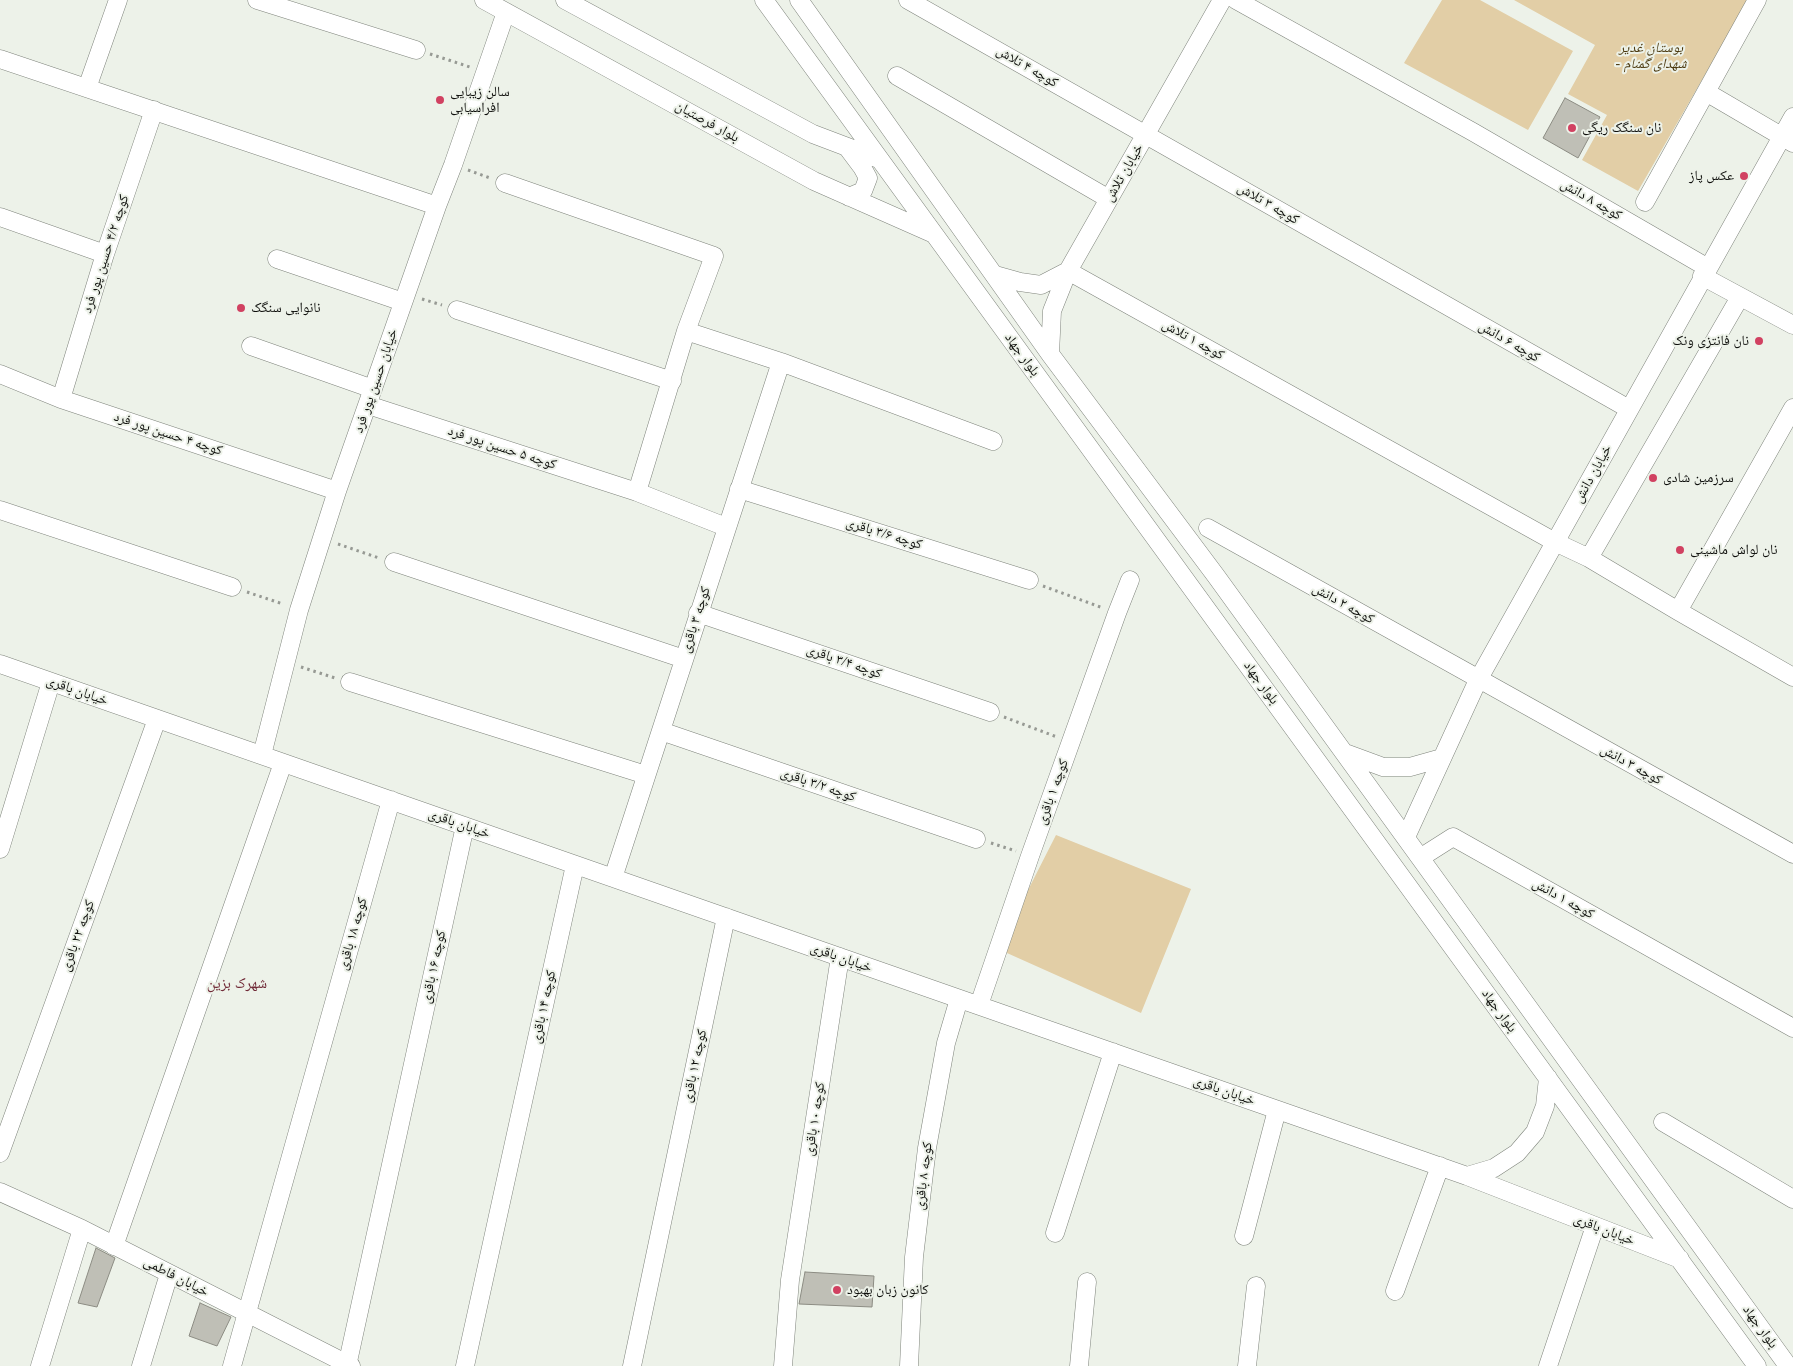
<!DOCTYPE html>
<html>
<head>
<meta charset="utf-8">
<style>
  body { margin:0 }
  canvas { display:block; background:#edf2e9 }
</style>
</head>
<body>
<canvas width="1793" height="1366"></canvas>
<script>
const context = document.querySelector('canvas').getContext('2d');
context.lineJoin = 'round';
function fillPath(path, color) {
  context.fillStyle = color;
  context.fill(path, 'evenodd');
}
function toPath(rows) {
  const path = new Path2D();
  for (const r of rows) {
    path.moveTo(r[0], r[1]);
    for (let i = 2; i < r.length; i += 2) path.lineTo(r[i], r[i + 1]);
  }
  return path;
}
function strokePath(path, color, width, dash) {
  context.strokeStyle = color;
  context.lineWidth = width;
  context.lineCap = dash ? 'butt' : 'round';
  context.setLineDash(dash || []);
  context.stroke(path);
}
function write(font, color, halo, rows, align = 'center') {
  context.font = font + ' "Times New Roman","Noto Naskh Arabic",serif';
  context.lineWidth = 4;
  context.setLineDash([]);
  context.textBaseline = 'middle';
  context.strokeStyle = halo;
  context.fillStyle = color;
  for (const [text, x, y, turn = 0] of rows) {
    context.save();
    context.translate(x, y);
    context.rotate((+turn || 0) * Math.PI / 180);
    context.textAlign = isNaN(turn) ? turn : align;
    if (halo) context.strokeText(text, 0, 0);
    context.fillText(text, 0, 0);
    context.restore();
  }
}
const green = toPath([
  [1442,0,1480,0,1573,51,1528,130,1404,63],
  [1514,0,1748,0,1638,191,1582,160,1607,115,1568,94,1595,45],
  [1056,835,1191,889,1141,1013,998,949]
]);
const building = toPath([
  [1565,98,1600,117,1578,158,1543,138,1565,98],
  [96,1248,115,1258,97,1307,78,1303,96,1248],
  [805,1272,874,1276,872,1307,799,1304,805,1272],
  [200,1303,231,1317,217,1346,189,1336,200,1303]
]);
const path = toPath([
  [430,54,470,67],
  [468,170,490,178],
  [422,299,442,305],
  [338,544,379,558],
  [1043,586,1103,608],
  [247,592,283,604],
  [301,667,335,678],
  [1004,717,1057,737],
  [991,843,1016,851]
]);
const minor = toPath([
  [257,0,416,50],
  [484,0,814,181,934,234],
  [565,0,813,134,879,159],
  [764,0,1757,1366],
  [799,0,1050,354,1216,576,1788,1366],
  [908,0,1629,409],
  [1236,0,1473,132,1708,268],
  [0,59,437,206],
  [897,76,1109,199],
  [87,88,118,0],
  [1706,92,1793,143],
  [847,147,862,167,868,178,863,191,849,197],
  [505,183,714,256,686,331,637,492],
  [1645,202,1757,0],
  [0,217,105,254],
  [277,259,403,302],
  [1068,271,1555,542,1589,558,1678,611,1793,677],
  [995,275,1020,282,1041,285,1068,271],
  [1702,276,1793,325],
  [457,310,672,381],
  [686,331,781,362,993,441],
  [251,346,373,389],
  [1050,354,1052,311,1068,271,1222,0],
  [0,374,61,399,337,491],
  [61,399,105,254,154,110],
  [368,405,637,492,726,527],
  [739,489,1029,580],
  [0,510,232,587],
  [1208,528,1793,854],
  [1589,558,1740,297],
  [394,562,684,659],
  [1678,611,1793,408],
  [698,613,990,712],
  [0,664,1467,1176,1680,1259],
  [350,682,646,775],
  [661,731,976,839],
  [1345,753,1383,767,1410,767,1442,758],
  [262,755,299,610,337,491,437,206,453,165,506,12],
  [1406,837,1478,680,1793,117],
  [0,849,51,682],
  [1420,858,1453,837,1793,1028],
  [613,878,781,362],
  [979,1005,1030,856,1117,613,1130,580],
  [1663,1122,1793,1199],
  [0,1153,157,719],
  [1467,1176,1494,1168,1517,1153,1535,1132,1545,1106,1548,1078],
  [0,1192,82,1229,351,1366],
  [1055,1233,1113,1052],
  [1244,1236,1277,1110],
  [114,1246,283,763],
  [1395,1291,1440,1166],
  [40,1366,82,1229],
  [141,1366,169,1274],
  [232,1366,391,800],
  [347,1366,465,826],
  [465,1366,575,865],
  [632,1366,726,917],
  [783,1366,790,1280,840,957],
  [909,1366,914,1257,927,1148,946,1043,959,999],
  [1079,1366,1087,1282],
  [1247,1366,1256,1286],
  [1548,1366,1595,1226]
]);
const markers = [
  [440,100,5,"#d14161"],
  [1572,128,5,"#d14161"],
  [1744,176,5,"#d14161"],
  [241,308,5,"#d14161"],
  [1759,341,5,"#d14161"],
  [1653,478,5,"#d14161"],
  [1680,550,5,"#d14161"],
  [837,1290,5,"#d14161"]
];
const parkNames = [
  ["بوستان غدیر",1651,48],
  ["- شهدای گمنام",1651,64]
];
const streetNames = [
  ["کوچه ۴ تلاش",1027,67,30],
  ["بلوار فرصتیان",707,122,29],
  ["خیابان تلاش",1124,173,-60],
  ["کوچه ۸ دانش",1591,200,30],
  ["کوچه ۳ تلاش",1268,204,30],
  ["کوچه ۴/۲ حسین پور فرد",106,254,-72],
  ["کوچه ۱ تلاش",1193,340,29],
  ["کوچه ۶ دانش",1509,342,30],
  ["بلوار جهاد",1022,355,54],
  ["خیابان حسین پور فرد",376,381,-71],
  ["کوچه ۴ حسین پور فرد",168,434,18],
  ["کوچه ۵ حسین پور فرد",502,448,18],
  ["خیابان دانش",1593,474,-61],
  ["کوچه ۳/۶ باقری",884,534,17],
  ["کوچه ۲ دانش",1343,604,29],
  ["کوچه ۳ باقری",696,620,-72],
  ["کوچه ۳/۴ باقری",844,662,19],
  ["بلوار جهاد",1261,683,54],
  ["خیابان باقری",77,691,19],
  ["کوچه ۳ دانش",1631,765,29],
  ["کوچه ۳/۲ باقری",818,785,19],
  ["کوچه ۱ باقری",1053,792,-70],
  ["خیابان باقری",459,824,19],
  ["کوچه ۱ دانش",1563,899,29],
  ["کوچه ۱۸ باقری",353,934,-74],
  ["کوچه ۲۲ باقری",78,936,-70],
  ["خیابان باقری",841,958,19],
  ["کوچه ۱۶ باقری",434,967,-78],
  ["کوچه ۱۴ باقری",544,1007,-78],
  ["بلوار جهاد",1499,1011,54],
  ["کوچه ۱۲ باقری",695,1066,-78],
  ["خیابان باقری",1224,1091,19],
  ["کوچه ۱۰ باقری",815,1119,-81],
  ["کوچه ۸ باقری",924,1176,-83],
  ["خیابان باقری",1604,1230,21],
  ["خیابان فاطمی",176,1277,27],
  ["بلوار جهاد",1760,1327,54]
];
const poiNames = [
  ["سالن زیبایی",450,92],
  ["افراسیابی",450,108],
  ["نان سنگک ریگی",1582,128],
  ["عکس پاز",1734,176,"right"],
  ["نانوایی سنگک",251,308],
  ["نان فانتزى ونک",1749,341,"right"],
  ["سرزمین شادی",1663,478],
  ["نان لواش ماشينى",1690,550],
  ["کانون زبان بهبود",847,1290]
];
const neighbourhoodNames = [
  ["شهرک بزین",237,984]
];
fillPath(green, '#e2cea6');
fillPath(building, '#bfbfb6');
strokePath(building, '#8c8c83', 1);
strokePath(minor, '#7f847c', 19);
strokePath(path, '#979a94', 3, [2.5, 4]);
strokePath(minor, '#fff', 18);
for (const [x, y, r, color] of markers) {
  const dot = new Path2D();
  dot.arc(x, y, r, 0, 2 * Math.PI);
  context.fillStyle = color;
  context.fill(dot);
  strokePath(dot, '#edf2e9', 2);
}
write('italic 14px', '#4b390f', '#edf2e9', parkNames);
write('14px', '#0e0f0c', '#edf2e9', streetNames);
write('14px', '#0e0f0c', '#edf2e9', poiNames, 'left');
write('15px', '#712b38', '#edf2e9', neighbourhoodNames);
</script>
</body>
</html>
